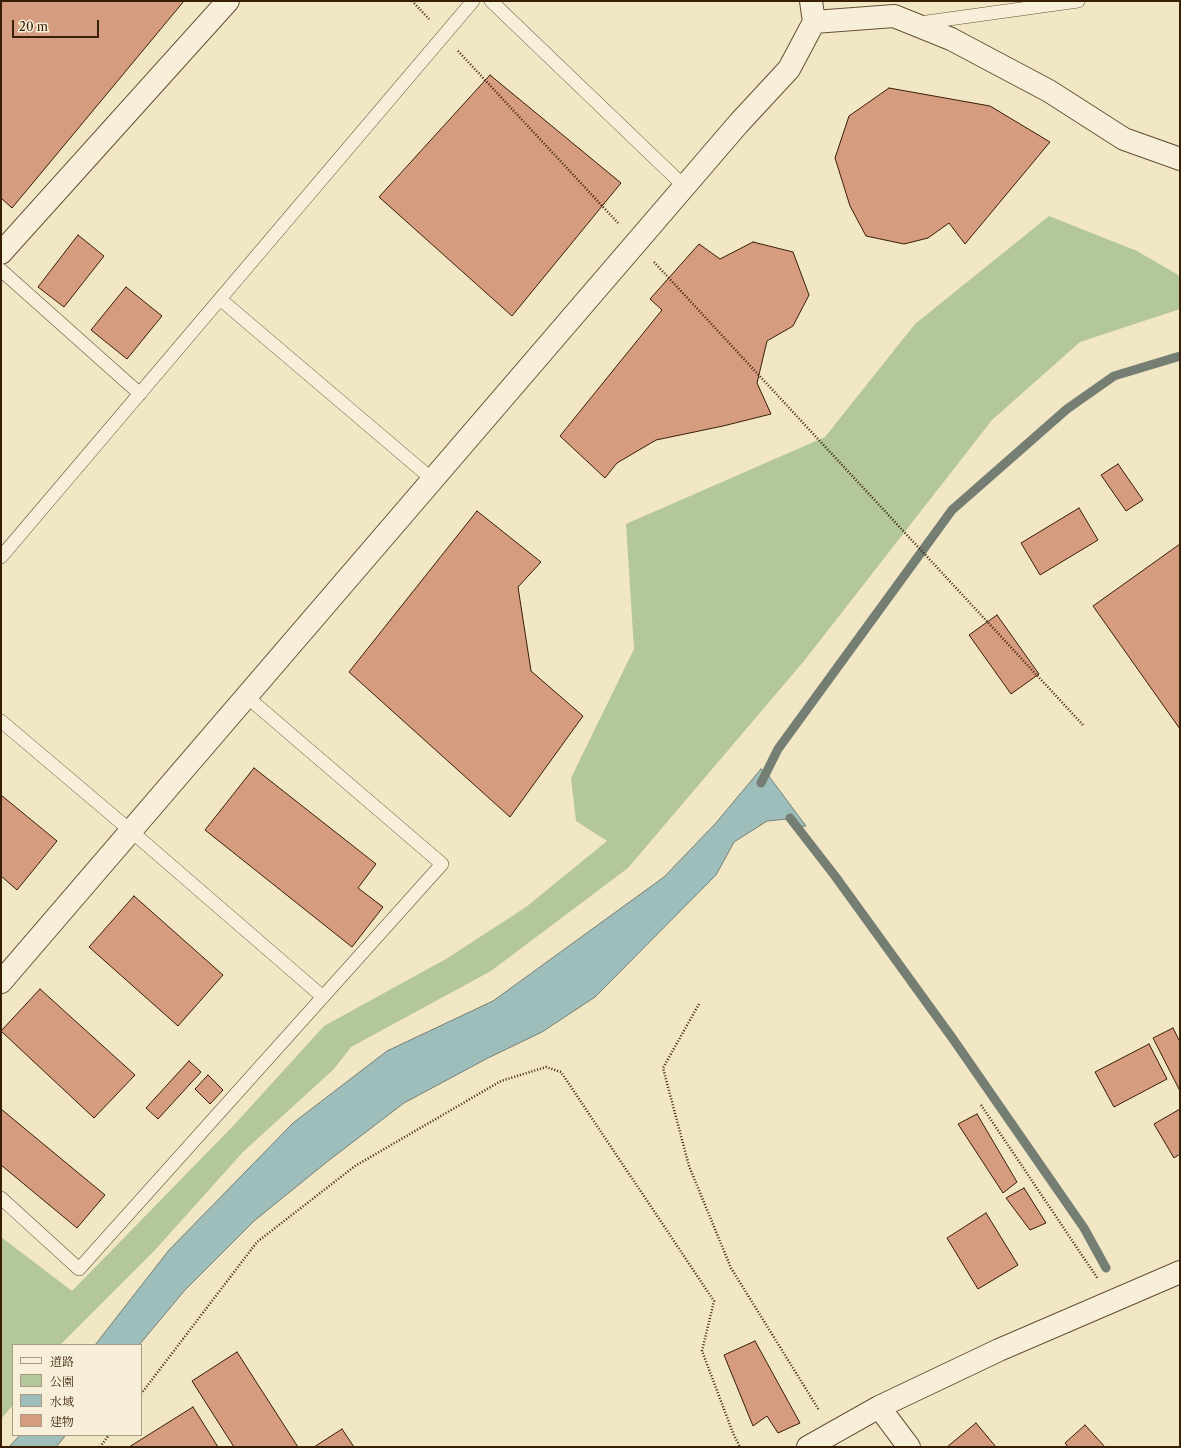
<!DOCTYPE html>
<html>
<head>
<meta charset="utf-8">
<style>
  body { margin:0 }
  #map { position:relative; width:1181px; height:1448px; overflow:hidden; background:#f2e7c5; font-family:"Libre Caslon Text","Noto Serif JP",serif }
  canvas { display:block }
  .frame { position:absolute; inset:0; border:2px solid #381e05; pointer-events:none }
  .legend { position:absolute; left:12px; top:1344px; width:130px; height:92px; box-sizing:border-box; background:#f7efd9; border:1px solid #ab9b84; margin:0; padding:5px 7px; list-style:none; font-size:12px; color:#381e05 }
  .legend li { display:flex; align-items:center; gap:8px; height:20px }
  .legend b { width:20px; border:1px solid #ab9b84 }
  .scale { position:absolute; left:12px; top:20px; width:87px; height:18px; box-sizing:border-box; border:2px solid #381e05; border-top:0; padding-left:5px; font-size:12px; line-height:14px; white-space:nowrap; color:#381e05; -webkit-text-stroke:3px #f7efd9; paint-order:stroke }
</style>
</head>
<body>
<div id="map">
<canvas width="1181" height="1448"></canvas>
<div class="frame"></div>
<ul class="legend">
<li><b style="height:5px;background:#f7efd9"></b>道路</li>
<li><b style="height:11px;background:#b4c79a"></b>公園</li>
<li><b style="height:11px;background:#9dbebb"></b>水域</li>
<li><b style="height:11px;background:#d69c80"></b>建物</li>
</ul>
<div class="scale">20 m</div>
</div>
<script>
const context = document.querySelector('canvas').getContext('2d');
context.lineJoin = 'round';
function fillPath(path, color) {
  context.fillStyle = color;
  context.fill(path, 'evenodd');
}
function toPath(rows) {
  const path = new Path2D();
  for (const r of rows) {
    path.moveTo(r[0], r[1]);
    for (let i = 2; i < r.length; i += 2) path.lineTo(r[i], r[i + 1]);
  }
  return path;
}
function strokePath(path, color, width, dash) {
  context.strokeStyle = color;
  context.lineWidth = width;
  context.lineCap = dash ? 'butt' : 'round';
  context.setLineDash(dash || []);
  context.stroke(path);
}
const green = toPath([
  [1049,216,1137,251,1180,276,1180,309,1080,342,992,420,804,661,628,868,491,971,351,1047,334,1069,243,1152,155,1250,60,1345,13,1345,13,1405,1,1419,1,1237,72,1291,234,1125,324,1026,446,959,526,907,607,841,576,821,571,778,634,649,626,524,825,437,915,324]
]);
const water = toPath([
  [761,769,768,775,806,826,793,827,787,819,767,821,734,842,716,875,595,997,542,1032,488,1058,404,1103,328,1161,254,1221,185,1290,139,1345,95,1345,169,1250,293,1123,387,1051,493,1001,664,877,715,824,761,769],
  [20,1435,66,1435,56,1447,9,1447,20,1435]
]);
const stream = toPath([
  [761,783,778,749,952,510,1067,409,1114,376,1180,356],
  [790,818,835,876,953,1039,1084,1228,1106,1268]
]);
const building = toPath([
  [1,1,184,1,12,208,1,198,1,1],
  [490,75,621,183,512,316,379,197,490,75],
  [889,88,990,106,1050,142,965,244,949,223,928,238,904,244,866,236,850,206,835,158,849,116,889,88],
  [78,235,104,256,64,307,38,287,78,235],
  [753,242,793,252,809,295,793,326,767,341,757,383,771,414,723,426,656,440,617,463,605,478,560,436,662,310,650,299,699,244,720,259,753,242],
  [126,287,162,316,127,359,91,330,126,287],
  [1118,464,1143,500,1126,511,1101,475,1118,464],
  [1079,508,1098,540,1040,575,1021,543,1079,508],
  [477,511,541,562,518,587,531,671,583,716,510,817,349,672,477,511],
  [1180,544,1180,729,1093,606,1180,544],
  [997,615,1039,674,1011,694,969,635,997,615],
  [254,768,376,864,358,888,383,907,352,947,205,830,254,768],
  [1,795,57,841,17,890,1,876,1,795],
  [134,896,223,975,178,1026,89,947,134,896],
  [40,989,135,1075,94,1118,1,1031,40,989],
  [1173,1028,1180,1042,1180,1091,1153,1038,1173,1028],
  [1149,1044,1167,1079,1114,1107,1095,1072,1149,1044],
  [189,1061,201,1072,158,1119,146,1108,189,1061],
  [208,1075,223,1090,210,1104,195,1089,208,1075],
  [1,1109,105,1195,77,1228,1,1165,1,1109],
  [1180,1109,1180,1154,1174,1158,1154,1124,1180,1109],
  [977,1114,1017,1182,1003,1193,958,1124,977,1114],
  [1024,1188,1046,1223,1030,1230,1006,1198,1024,1188],
  [986,1213,1018,1265,978,1289,947,1238,986,1213],
  [755,1341,800,1423,778,1433,767,1416,753,1426,724,1355,755,1341],
  [237,1352,298,1447,234,1447,192,1381,237,1352],
  [193,1407,218,1447,129,1447,193,1407],
  [976,1423,996,1447,947,1447,976,1423],
  [1085,1425,1105,1447,1068,1447,1065,1443,1085,1425],
  [342,1429,354,1447,314,1447,342,1429]
]);
const path = toPath([
  [412,1,429,19],
  [458,51,618,223],
  [654,262,1083,725],
  [699,1004,663,1068,689,1166,731,1268,819,1410],
  [981,1105,1098,1279],
  [141,1394,257,1242,355,1166,501,1081,546,1067,561,1072,714,1301,702,1351,733,1433,740,1447],
  [100,1447,109,1435]
]);
const service = toPath([
  [491,1,685,187],
  [920,23,1078,1],
  [1,270,140,394],
  [220,299,433,480],
  [1,557,473,1],
  [1,721,131,831,323,997],
  [1,1198,79,1269,442,864,246,696]
]);
const minor = toPath([
  [879,1407,909,1447],
  [808,1447,879,1407,999,1350,1180,1272]
]);
const tertiary = toPath([
  [814,22,894,16,951,39,1049,91,1124,139,1180,159],
  [1,253,228,1],
  [1,982,739,123,789,69,814,22,811,1]
]);
fillPath(green, '#b4c79a');
fillPath(water, '#9dbebb');
strokePath(water, '#757e72', 1);
strokePath(stream, '#757e72', 9);
fillPath(building, '#d69c80');
strokePath(building, '#381e05', 1);
strokePath(service, '#665035', 14);
strokePath(minor, '#665035', 24);
strokePath(tertiary, '#665035', 24);
strokePath(path, '#381e05', 2.5, [1, 2]);
strokePath(service, '#f7efd9', 13);
strokePath(minor, '#f7efd9', 22);
strokePath(tertiary, '#f7efd9', 22);
</script>
</body>
</html>
